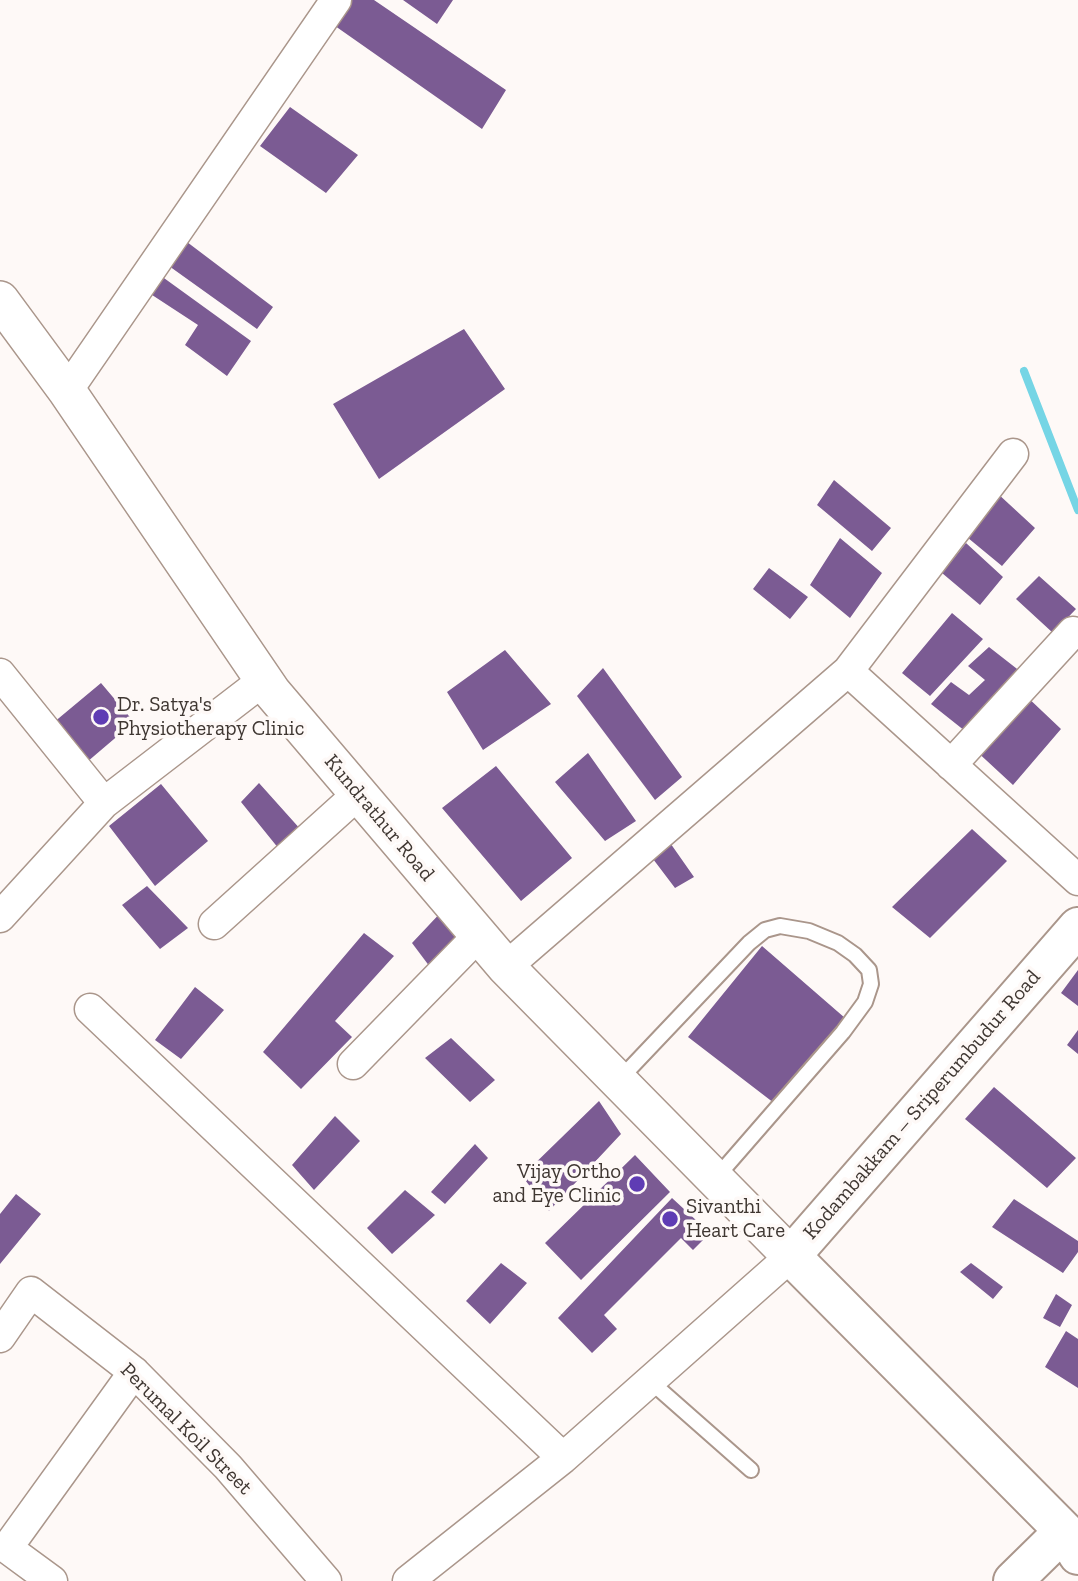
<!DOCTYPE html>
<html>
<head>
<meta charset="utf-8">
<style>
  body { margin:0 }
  canvas { display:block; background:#fef9f7 }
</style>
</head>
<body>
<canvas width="1078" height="1581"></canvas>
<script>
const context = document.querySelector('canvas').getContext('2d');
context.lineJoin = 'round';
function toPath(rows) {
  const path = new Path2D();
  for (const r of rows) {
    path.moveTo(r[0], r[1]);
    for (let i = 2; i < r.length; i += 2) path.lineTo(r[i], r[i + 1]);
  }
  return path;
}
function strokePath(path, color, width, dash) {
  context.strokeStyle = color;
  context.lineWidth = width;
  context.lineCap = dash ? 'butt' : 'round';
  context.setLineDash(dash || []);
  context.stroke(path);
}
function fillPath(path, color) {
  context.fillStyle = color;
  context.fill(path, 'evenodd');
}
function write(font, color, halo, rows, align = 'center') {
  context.font = font + ' "Zilla Slab",serif';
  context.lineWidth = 7;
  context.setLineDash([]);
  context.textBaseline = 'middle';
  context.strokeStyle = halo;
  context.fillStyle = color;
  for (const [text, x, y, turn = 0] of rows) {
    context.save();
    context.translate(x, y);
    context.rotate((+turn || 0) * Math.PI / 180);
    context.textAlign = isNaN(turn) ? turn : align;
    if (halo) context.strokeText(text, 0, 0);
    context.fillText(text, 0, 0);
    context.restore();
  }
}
const stream = toPath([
  [1024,371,1078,510]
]);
const building = toPath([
  [341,0,374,0,506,90,482,129,328,21],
  [403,0,453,0,437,24],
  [290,107,358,155,326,193,260,146],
  [187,242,273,307,257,329,169,266],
  [157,273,251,341,227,376,185,345,198,325,146,291],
  [464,329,505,389,379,479,333,404],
  [834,480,891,528,872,551,817,505],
  [996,492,1035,528,1002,566,962,533],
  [840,538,882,573,850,618,810,585],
  [966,543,1003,577,980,605,942,573],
  [769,568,808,597,790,619,753,589],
  [1039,576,1076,609,1053,633,1016,599],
  [952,613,983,639,930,696,902,673],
  [989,647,1021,672,965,731,931,704,951,682,969,695,985,680,968,666],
  [505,650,551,704,483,750,447,692],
  [603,668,682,777,655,800,577,696],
  [101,683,134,722,87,762,53,723],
  [1023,693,1061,729,1013,785,973,748],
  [588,753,636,821,605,841,555,782],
  [496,766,572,858,521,901,442,808],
  [259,783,302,831,279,849,241,802],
  [161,784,208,841,155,886,109,826],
  [972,829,1007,861,930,938,892,907],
  [666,837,694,877,675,888,650,855],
  [147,886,188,928,160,949,122,905],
  [445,908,467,934,430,967,412,943],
  [364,933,394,956,335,1021,352,1037,301,1089,263,1052],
  [762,946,845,1018,774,1103,688,1037],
  [1078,970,1078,1006,1061,993],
  [195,987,224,1010,181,1059,155,1040],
  [1078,1030,1078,1054,1067,1045],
  [451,1038,495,1080,470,1102,425,1058],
  [994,1087,1076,1158,1047,1188,965,1119],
  [599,1101,621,1134,549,1211,522,1176],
  [335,1116,360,1141,314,1190,292,1165],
  [475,1144,488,1158,445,1204,431,1192],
  [635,1155,670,1192,581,1280,545,1243],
  [405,1190,435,1215,392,1254,367,1228],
  [16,1194,41,1214,0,1264,0,1214],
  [672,1198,710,1233,693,1250,681,1238,604,1315,617,1329,592,1353,558,1318],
  [1014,1199,1078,1241,1078,1252,1063,1273,992,1227],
  [501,1263,527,1283,490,1324,466,1301],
  [971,1263,1003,1287,993,1299,960,1272],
  [1056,1294,1072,1305,1060,1327,1043,1318],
  [1066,1331,1078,1339,1078,1388,1045,1367]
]);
const service = toPath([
  [619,1080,749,943,765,930,780,926,809,931,838,943,855,955,869,970,871,984,865,1002,843,1032,715,1179],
  [650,1381,751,1470]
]);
const minor = toPath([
  [67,391,336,0],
  [848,671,1078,880],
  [0,674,104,803],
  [951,765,1073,632],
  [0,917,104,803,264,680],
  [214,924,358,794],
  [506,967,848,671,1013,454],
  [90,1009,563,1458],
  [353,1064,479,935],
  [0,1337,31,1292,134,1372,228,1467,326,1581],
  [52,1581,7,1548,134,1372],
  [408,1581,563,1458,791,1256]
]);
const tertiary = toPath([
  [0,300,67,391,272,692,506,967,791,1256]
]);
const primary = toPath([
  [1078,927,791,1256,1064,1531,1078,1555],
  [1013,1581,1064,1531]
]);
const markers = [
  [101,717,9,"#5f3cb4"],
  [637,1184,9,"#5f3cb4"],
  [670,1219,9,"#5f3cb4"]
];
const poiNames = [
  ["Dr. Satya's",117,705],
  ["Physiotherapy Clinic",117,729],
  ["Vijay Ortho",621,1172,"right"],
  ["and Eye Clinic",621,1196,"right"],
  ["Sivanthi",686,1207],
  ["Heart Care",686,1231]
];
const streetNames = [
  ["Kundrathur Road",379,818,50],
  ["Kodambakkam – Sriperumbudur Road",922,1105,-49],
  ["Perumal Koil Street",186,1429,45]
];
strokePath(stream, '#75d5e5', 8);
fillPath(building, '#7b5b93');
strokePath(service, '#aa968b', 18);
strokePath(minor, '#aa968b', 33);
strokePath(tertiary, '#aa968b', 40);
strokePath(primary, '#aa968b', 42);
strokePath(service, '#fff', 14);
strokePath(minor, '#fff', 30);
strokePath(tertiary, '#fff', 37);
strokePath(primary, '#fff', 38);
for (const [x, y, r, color] of markers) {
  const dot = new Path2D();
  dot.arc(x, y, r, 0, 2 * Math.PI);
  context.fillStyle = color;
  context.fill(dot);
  strokePath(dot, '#fef9f7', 2.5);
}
write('21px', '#3f3732', '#fef9f7', poiNames, 'left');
write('21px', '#3f3732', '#fef9f7', streetNames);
</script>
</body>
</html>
